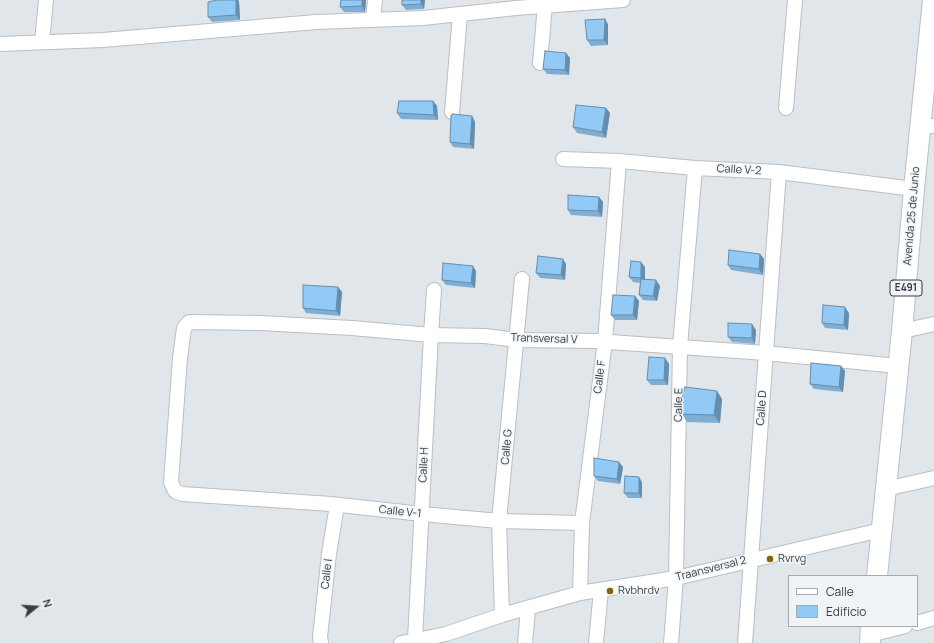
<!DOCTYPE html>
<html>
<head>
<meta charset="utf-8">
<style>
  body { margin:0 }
  #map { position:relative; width:934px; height:643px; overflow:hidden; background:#e1e6eb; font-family:Manrope,sans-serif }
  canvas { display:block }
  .legend { position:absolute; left:788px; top:575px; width:130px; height:52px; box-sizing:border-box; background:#eef4f8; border:1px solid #a6aaae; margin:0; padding:5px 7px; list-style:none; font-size:12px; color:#3a3c3e }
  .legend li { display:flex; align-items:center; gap:8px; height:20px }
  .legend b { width:20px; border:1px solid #a6aaae }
  .north { position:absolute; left:16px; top:587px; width:40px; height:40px; -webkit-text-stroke:3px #eef4f8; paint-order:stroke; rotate:72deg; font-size:11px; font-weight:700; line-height:16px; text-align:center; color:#3a3c3e }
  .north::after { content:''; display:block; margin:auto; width:14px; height:18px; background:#3a3c3e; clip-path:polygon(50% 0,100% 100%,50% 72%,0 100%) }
</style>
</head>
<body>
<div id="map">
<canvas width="934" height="643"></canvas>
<ul class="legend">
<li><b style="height:5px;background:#fff"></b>Calle</li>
<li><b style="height:11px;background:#92caf5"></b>Edificio</li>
</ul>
<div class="north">N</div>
</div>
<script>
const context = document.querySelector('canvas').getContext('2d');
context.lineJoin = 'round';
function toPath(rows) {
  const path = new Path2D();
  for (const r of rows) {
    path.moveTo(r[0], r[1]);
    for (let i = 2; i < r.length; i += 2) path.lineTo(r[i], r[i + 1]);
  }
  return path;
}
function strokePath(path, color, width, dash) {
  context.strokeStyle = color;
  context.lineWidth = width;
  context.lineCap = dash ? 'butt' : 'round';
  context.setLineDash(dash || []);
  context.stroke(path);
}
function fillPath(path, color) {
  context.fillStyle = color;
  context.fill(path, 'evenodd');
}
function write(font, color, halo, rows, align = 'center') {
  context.font = font + ' Manrope,sans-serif';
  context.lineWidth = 3;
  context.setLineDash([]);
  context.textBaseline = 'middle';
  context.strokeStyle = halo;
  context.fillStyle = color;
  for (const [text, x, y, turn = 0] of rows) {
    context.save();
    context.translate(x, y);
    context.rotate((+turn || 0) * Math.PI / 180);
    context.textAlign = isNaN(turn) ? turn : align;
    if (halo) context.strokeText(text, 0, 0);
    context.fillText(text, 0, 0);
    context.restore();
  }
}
const minor = toPath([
  [373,20,375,0],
  [42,42,46,0],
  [0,44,103,40,316,22,423,18,516,8,623,0],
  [540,63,545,5],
  [786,108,795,0],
  [452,112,460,14],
  [920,127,934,126],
  [563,159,619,161,695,168,779,172,914,189],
  [902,331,934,324],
  [885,489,934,478],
  [582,523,499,521,422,514,331,504,182,494,175,491,171,482,180,358,184,328,189,322,260,323,352,328,431,335,485,336,517,340,596,341,765,353,898,366],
  [580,593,582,523,605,341,619,161],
  [502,615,499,521,522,279],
  [917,623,934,618],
  [870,635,905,626],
  [415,639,431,335,434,290],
  [321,643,320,637,329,554,337,505],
  [401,643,446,634,502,615,580,593,676,578,881,530],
  [525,643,528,609],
  [596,643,601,590],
  [671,643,676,578,680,346,695,168],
  [745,643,779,172]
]);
const highway = toPath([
  [877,576,902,331,914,189,933,0],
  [870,643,871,626]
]);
const wall = toPath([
  [341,0,366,0,365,12,344,12,340,7],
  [402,0,425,0,424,9,406,10,402,5],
  [239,1,240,20,212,22,208,17],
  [608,24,608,45,591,46,587,40],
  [566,53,570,58,569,75,547,74,543,69],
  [433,101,437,106,438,120,401,119,397,113],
  [606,108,610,113,606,138,577,133,573,127],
  [472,116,475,122,474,149,453,147,450,142],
  [599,197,603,202,602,217,571,215,568,210],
  [760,254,764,259,763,275,731,270,728,265],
  [566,264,565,280,540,278,536,273],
  [645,267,645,279,660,286,657,301,643,300,639,295,640,283,633,282,629,277],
  [476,271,475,288,446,285,442,280],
  [338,287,342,292,340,316,306,313,303,308],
  [635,296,639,301,637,320,615,320,611,315],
  [849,313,848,330,825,328,822,323],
  [756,330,755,344,732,342,728,337],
  [665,358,669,364,668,385,651,385,647,380],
  [841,366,845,371,843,392,814,389,810,384],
  [717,391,722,399,720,423,687,422,682,414],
  [623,467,620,484,598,481,594,476],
  [642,482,642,498,628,498,624,493]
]);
const shadedWall = toPath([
  [236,0,238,0,239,1,240,20,236,15],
  [362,0,366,0,365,12,362,6],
  [421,0,425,0,424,9,421,4],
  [605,19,608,24,608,45,604,40],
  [566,53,570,58,569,75,565,70],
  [433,101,437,106,438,120,434,115],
  [606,108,610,113,606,138,602,132],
  [472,116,475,122,474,149,470,144],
  [599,197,603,202,602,217,598,211],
  [760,254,764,259,763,275,759,269],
  [563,259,566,264,565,280,561,275],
  [641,262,645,267,645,283,641,278],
  [473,266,476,271,475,288,471,283],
  [656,280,660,286,657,301,653,296],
  [338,287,342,292,340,316,336,311],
  [635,296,639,301,637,320,633,315],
  [845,307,849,313,848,330,844,325],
  [752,324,756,330,755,344,752,338],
  [665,358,669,364,668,385,664,380],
  [841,366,845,371,843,392,839,387],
  [717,391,722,399,720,423,714,415],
  [619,462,623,467,620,484,617,479],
  [639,477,642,482,642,498,639,493]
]);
const building = toPath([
  [217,0,236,0,236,15,208,17,208,2,217,0],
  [341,0,362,0,362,6,340,7,341,0],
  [402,0,421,0,421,4,402,5,402,0],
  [605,19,604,40,587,40,585,20,605,19],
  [545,51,566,53,565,70,543,69,545,51],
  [399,101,433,101,434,115,397,113,399,101],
  [576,105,606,108,602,132,573,127,576,105],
  [453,114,472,116,470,144,450,142,451,115,453,114],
  [568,195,599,197,598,211,568,210,568,195],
  [729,250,760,254,759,269,728,265,729,250],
  [538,256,563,259,561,275,536,273,538,256],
  [631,261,641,262,641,278,629,277,631,261],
  [443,263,473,266,471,283,442,280,443,263],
  [641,279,656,280,653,296,639,295,641,279],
  [303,285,338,287,336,311,303,308,303,285],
  [613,295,635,296,633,315,611,315,613,295],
  [823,305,845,307,844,325,822,323,823,305],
  [728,323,752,324,752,338,728,337,728,323],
  [649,357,665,358,664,380,647,380,649,357],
  [811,363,841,366,839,387,810,384,811,363],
  [685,387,717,391,714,415,682,414,682,398,685,387],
  [594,458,619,462,617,479,594,476,594,458],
  [625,476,639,477,639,493,624,493,625,476]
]);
const markers = [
  [770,559,4,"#866600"],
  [610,591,4,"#866600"]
];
const shields = [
  [906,288,32]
];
const shieldNames = [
  ["E491",906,288]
];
const streetNames = [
  ["Calle V-2",739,170,3],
  ["Avenida 25 de Junio",912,216,-85],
  ["Transversal V",544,339,2],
  ["Calle F",600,377,-83],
  ["Calle E",679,405,-89],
  ["Calle D",762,408,-86],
  ["Calle G",507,447,-85],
  ["Calle H",424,465,-87],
  ["Calle V-1",400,512,6],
  ["Traansversal 2",711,569,-14],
  ["Calle I",327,574,-84]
];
const poiNames = [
  ["Rvrvg",778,559],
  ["Rvbhrdv",618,591]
];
strokePath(minor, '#b9bfc3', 16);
strokePath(highway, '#b9bfc3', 22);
strokePath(minor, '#fff', 14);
strokePath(highway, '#fff', 20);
fillPath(wall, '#7eaed3');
fillPath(shadedWall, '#668dac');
fillPath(building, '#92caf5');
strokePath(building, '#668dac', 1);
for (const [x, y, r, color] of markers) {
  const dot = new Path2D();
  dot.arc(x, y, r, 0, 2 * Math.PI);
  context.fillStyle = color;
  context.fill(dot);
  strokePath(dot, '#eef4f8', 1.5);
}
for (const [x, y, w] of shields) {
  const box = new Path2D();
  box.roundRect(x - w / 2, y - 8, w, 16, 3);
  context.fillStyle = '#eef4f8';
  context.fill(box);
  strokePath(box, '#3a3c3e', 1);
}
write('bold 10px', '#3a3c3e', null, shieldNames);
write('11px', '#3a3c3e', '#eef4f8', streetNames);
write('11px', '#3a3c3e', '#eef4f8', poiNames, 'left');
</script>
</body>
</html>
